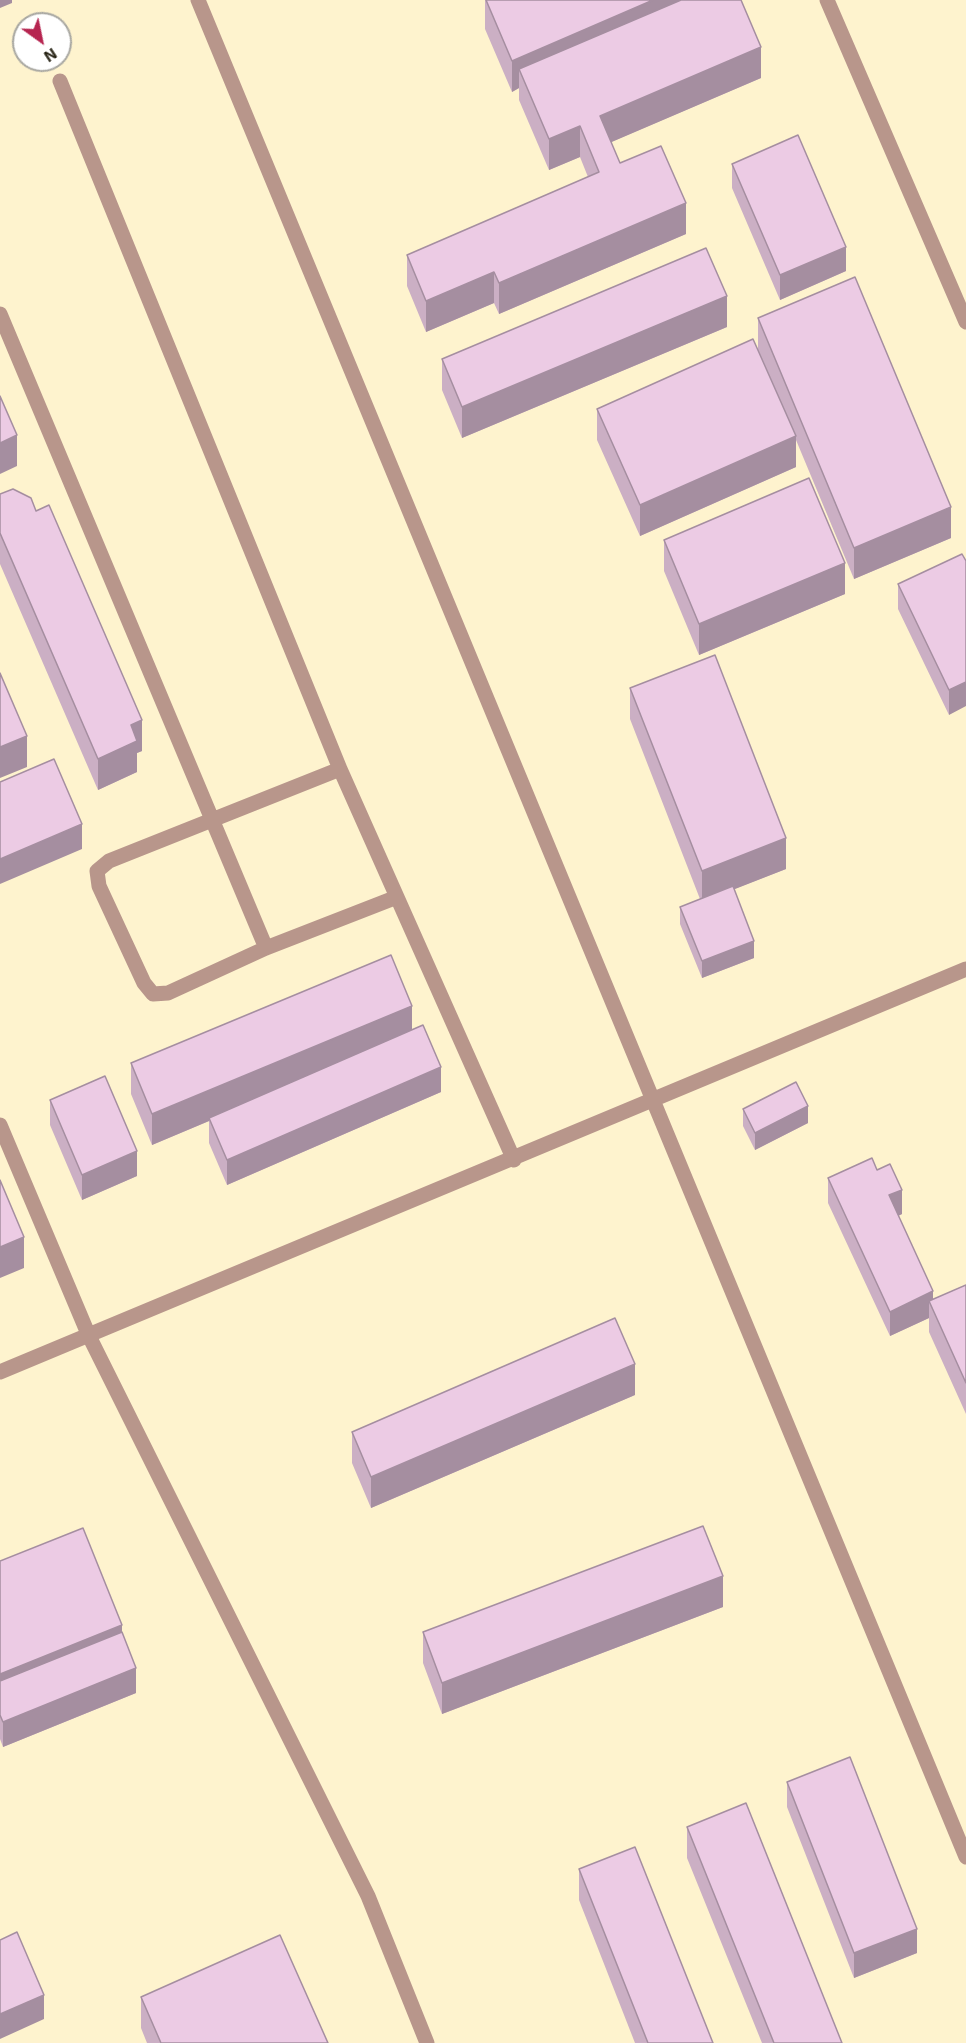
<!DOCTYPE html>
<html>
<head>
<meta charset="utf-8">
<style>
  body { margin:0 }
  #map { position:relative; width:966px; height:2043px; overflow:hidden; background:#fef3ce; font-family:"Exo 2",sans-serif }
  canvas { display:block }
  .north { position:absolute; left:12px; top:12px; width:60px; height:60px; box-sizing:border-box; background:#fff; border:2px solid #a8a7a1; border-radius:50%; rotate:147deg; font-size:16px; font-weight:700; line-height:24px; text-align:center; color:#262214 }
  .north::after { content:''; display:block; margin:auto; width:21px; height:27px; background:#b62550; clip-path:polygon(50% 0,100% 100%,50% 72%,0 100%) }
</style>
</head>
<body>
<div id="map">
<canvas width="966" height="2043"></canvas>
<div class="north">N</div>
</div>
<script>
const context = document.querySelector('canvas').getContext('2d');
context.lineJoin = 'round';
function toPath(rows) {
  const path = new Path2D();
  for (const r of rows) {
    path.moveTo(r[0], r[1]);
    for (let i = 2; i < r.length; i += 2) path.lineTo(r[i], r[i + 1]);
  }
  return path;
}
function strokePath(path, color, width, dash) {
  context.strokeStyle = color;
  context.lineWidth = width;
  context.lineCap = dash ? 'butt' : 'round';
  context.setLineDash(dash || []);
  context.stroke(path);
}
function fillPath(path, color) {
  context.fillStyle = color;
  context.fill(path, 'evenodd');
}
const minor = toPath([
  [198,0,966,1857],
  [827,0,966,322],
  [60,81,340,769],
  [0,314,266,948],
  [397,897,266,948,168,993,153,994,144,983,99,886,97,871,109,861,340,769,514,1160],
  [0,1125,89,1336,368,1896,427,2043],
  [0,1372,966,969]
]);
const wall = toPath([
  [485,0,741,0,761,78,611,142,620,163,686,234,499,314,494,303,426,332,407,286,407,255,588,177,580,157,549,170,519,100,519,88,512,92,485,29],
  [732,164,846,271,780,300,732,188],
  [758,318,951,538,854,579,796,440,796,467,640,536,597,440,597,409,758,349],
  [727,327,462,438,442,390,442,359],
  [0,494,142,751,137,753,137,772,98,790,0,564],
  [664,540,845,594,699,655,664,571],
  [962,554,949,715,898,609,898,584],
  [630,688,786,869,734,889,754,958,702,978,680,924,680,907,700,899,630,719],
  [412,1030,441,1092,227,1185,209,1143,209,1121,152,1145,131,1094,131,1063],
  [50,1100,137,1176,82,1200,50,1125],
  [743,1109,808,1123,755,1150,743,1126],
  [877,1170,902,1214,898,1216,933,1299,966,1285,966,1414,929,1332,929,1318,890,1336,828,1203,828,1178],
  [635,1395,371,1508,352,1463,352,1432],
  [0,1561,122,1632,136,1693,3,1747,0,1739],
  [723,1607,442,1714,423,1663,423,1632],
  [787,1782,917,1953,854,1978,787,1807],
  [687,1827,842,2043,762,2043,687,1858],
  [579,1869,713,2043,635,2043,579,1900],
  [141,1997,328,2043,147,2043,141,2028]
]);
const shadedWall = toPath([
  [0,0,12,0,12,3,0,8],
  [653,0,725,0,519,69,519,88,512,92,512,61],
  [761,47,761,78,600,147,600,116],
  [580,126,580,157,549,170,549,139],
  [686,203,686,234,499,314,499,283],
  [846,247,846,271,780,300,780,275],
  [494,272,494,303,426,332,426,301],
  [727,296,727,327,462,438,462,407],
  [17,435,17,466,0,474,0,443],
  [796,436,796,467,640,536,640,505],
  [951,507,951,538,854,579,854,548],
  [845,563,845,594,699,655,699,624],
  [966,682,966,706,949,715,949,690],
  [142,720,142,751,137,753,137,772,98,790,98,759,131,725],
  [27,736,27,767,0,778,0,747],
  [82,824,82,849,0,884,0,859],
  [786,838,786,869,702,902,702,871],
  [754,941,754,958,702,978,702,961],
  [412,1006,412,1037,209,1118,209,1121,152,1145,152,1114],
  [441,1067,441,1092,227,1185,227,1160],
  [808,1106,808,1123,755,1150,755,1133],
  [137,1151,137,1176,82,1200,82,1175],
  [902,1190,902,1214,889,1220,889,1195],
  [24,1237,24,1268,0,1278,0,1247],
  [933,1291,933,1309,929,1301,929,1318,890,1336,890,1312],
  [635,1364,635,1395,371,1508,371,1477],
  [723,1576,723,1607,442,1714,442,1683],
  [122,1625,122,1656,0,1705,0,1674],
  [136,1668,136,1693,3,1747,3,1722],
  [917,1929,917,1953,854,1978,854,1953],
  [44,1995,44,2019,0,2039,0,2014]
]);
const building = toPath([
  [486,0,653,0,512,61,486,0],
  [681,0,741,0,761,47,600,116,620,163,661,146,686,203,499,283,494,272,426,301,407,255,599,172,580,126,549,139,519,69,681,0],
  [798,135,846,247,780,275,732,164,798,135],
  [706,248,727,296,462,407,442,359,706,248],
  [855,277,951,507,854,548,758,318,855,277],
  [753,339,796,436,640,505,597,409,753,339],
  [0,396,17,435,0,443,0,396],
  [809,478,845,563,699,624,664,540,809,478],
  [13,489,31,498,36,511,49,505,142,720,131,725,137,741,98,759,0,533,0,494,13,489],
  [962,554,966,561,966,682,949,690,898,584,962,554],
  [715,655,786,838,702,871,630,688,715,655],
  [0,673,27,736,0,747,0,673],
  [54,759,82,824,0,859,0,782,54,759],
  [733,886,754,941,702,961,680,907,733,886],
  [391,955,412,1006,152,1114,131,1063,391,955],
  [423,1025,441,1067,227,1160,209,1118,423,1025],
  [105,1076,137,1151,82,1175,50,1100,105,1076],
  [796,1082,808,1106,755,1133,743,1109,796,1082],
  [872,1158,877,1170,890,1164,902,1190,889,1195,933,1291,890,1312,828,1178,872,1158],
  [0,1180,24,1237,0,1247,0,1180],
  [966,1285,966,1383,929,1301,966,1285],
  [615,1318,635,1364,371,1477,352,1432,615,1318],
  [703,1526,723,1576,442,1683,423,1632,703,1526],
  [83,1528,122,1625,0,1674,0,1561,83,1528],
  [122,1632,136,1668,3,1722,0,1715,0,1681,122,1632],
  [850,1757,917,1929,854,1953,787,1782,850,1757],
  [746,1803,842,2043,774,2043,687,1827,746,1803],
  [635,1847,713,2043,648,2043,579,1869,635,1847],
  [17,1932,44,1995,0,2014,0,1940,17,1932],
  [280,1935,328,2043,161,2043,141,1997,280,1935]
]);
strokePath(minor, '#b8968b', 15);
fillPath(wall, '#cbafc4');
fillPath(shadedWall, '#a58ea0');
fillPath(building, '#eccbe4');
strokePath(building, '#a58ea0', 1.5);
</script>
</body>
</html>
